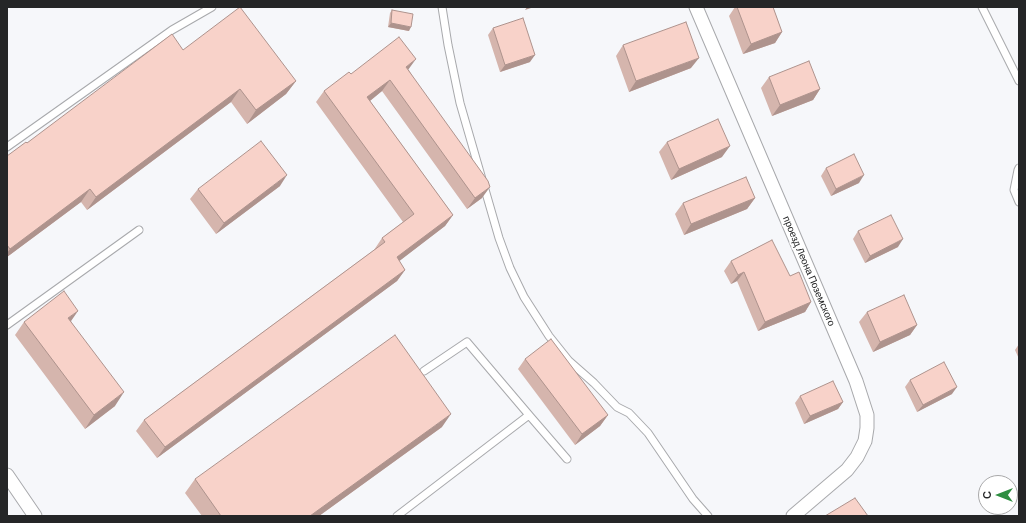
<!DOCTYPE html>
<html>
<head>
<meta charset="utf-8">
<style>
  body { margin:0 }
  #map { position:relative; width:1026px; height:523px; overflow:hidden; background:#f6f7fa; font-family:Barlow,sans-serif }
  canvas { display:block }
  .frame { position:absolute; inset:0; border:8px solid #252627; pointer-events:none }
  .north { position:absolute; left:978px; top:475px; width:40px; height:40px; box-sizing:border-box; background:#fff; border:1px solid #a8a8a9; border-radius:50%; rotate:270deg; font-size:11px; font-weight:700; line-height:16px; text-align:center; color:#252627 }
  .north::after { content:''; display:block; margin:auto; width:14px; height:18px; background:#2e8e41; clip-path:polygon(50% 0,100% 100%,50% 72%,0 100%) }
</style>
</head>
<body>
<div id="map">
<canvas width="1026" height="523"></canvas>
<div class="frame"></div>
<div class="north">С</div>
</div>
<script>
const context = document.querySelector('canvas').getContext('2d');
context.lineJoin = 'round';
function toPath(rows) {
  const path = new Path2D();
  for (const r of rows) {
    path.moveTo(r[0], r[1]);
    for (let i = 2; i < r.length; i += 2) path.lineTo(r[i], r[i + 1]);
  }
  return path;
}
function strokePath(path, color, width, dash) {
  context.strokeStyle = color;
  context.lineWidth = width;
  context.lineCap = dash ? 'butt' : 'round';
  context.setLineDash(dash || []);
  context.stroke(path);
}
function fillPath(path, color) {
  context.fillStyle = color;
  context.fill(path, 'evenodd');
}
function write(font, color, halo, rows, align = 'center') {
  context.font = font + ' Barlow,sans-serif';
  context.lineWidth = 3.5;
  context.setLineDash([]);
  context.textBaseline = 'middle';
  context.strokeStyle = halo;
  context.fillStyle = color;
  for (const [text, x, y, turn = 0] of rows) {
    context.save();
    context.translate(x, y);
    context.rotate((+turn || 0) * Math.PI / 180);
    context.textAlign = isNaN(turn) ? turn : align;
    if (halo) context.strokeText(text, 0, 0);
    context.fillText(text, 0, 0);
    context.restore();
  }
}
const lane = toPath([
  [442,7,448,45,460,103,499,238,510,268,524,297,549,336,569,361,594,383,617,407,629,413,648,433,693,499,708,516],
  [982,7,1019,81],
  [7,147,172,30,212,7],
  [1019,168,1018,170,1014,190,1019,202],
  [7,325,139,230],
  [529,415,567,459],
  [397,516,529,415,467,342,424,371]
]);
const street = toPath([
  [696,7,856,381,867,415,867,428,865,441,857,457,847,470,793,516],
  [7,475,35,516]
]);
const wall = toPath([
  [735,7,773,7,782,32,775,43,743,54,729,16],
  [392,10,409,31,388,27,390,13],
  [493,28,530,62,500,72,488,35],
  [623,45,691,68,629,92,616,56],
  [183,50,296,81,286,94,247,124,231,102,87,210,81,202,7,257,7,156,27,143],
  [409,70,482,198,467,209,382,91,370,101,453,215,445,226,399,261,405,270,397,281,157,458,136,431,144,420,374,250,382,238,403,222,316,102,324,91,351,74],
  [769,77,820,89,813,100,772,116,761,88],
  [667,142,722,157,671,180,659,152],
  [826,168,859,183,831,196,821,176],
  [280,186,216,234,190,199,198,189],
  [755,198,747,209,684,235,675,214,683,203],
  [858,231,898,247,865,263,853,239],
  [731,261,790,276,811,302,805,312,758,331,737,281,731,284,724,271],
  [867,312,917,325,910,335,873,352,859,322],
  [71,321,115,406,85,429,15,335,24,322],
  [1019,344,1019,359,1015,350],
  [525,359,608,415,600,426,575,445,518,369],
  [910,380,952,394,917,412,905,387],
  [800,396,843,402,838,409,804,424,795,403],
  [442,427,319,516,202,516,185,493,195,479]
]);
const shadedWall = toPath([
  [527,7,534,7,525,10],
  [391,23,411,27,409,31,388,27],
  [782,32,775,43,743,54,751,44],
  [535,55,530,62,500,72,505,65],
  [699,58,691,68,629,92,636,81],
  [416,59,408,70,406,67],
  [390,80,382,91,360,109,367,97],
  [296,81,286,94,247,124,256,110],
  [240,89,231,102,87,210,96,197],
  [820,89,813,100,772,116,780,105],
  [730,146,722,157,671,180,679,169],
  [287,175,280,186,216,234,224,223],
  [864,175,859,183,831,196,836,189],
  [490,187,482,198,467,209,475,198],
  [90,189,81,202,7,257,7,253,10,249],
  [755,198,747,209,684,235,691,224],
  [453,215,445,226,389,269,397,257],
  [903,239,898,247,865,263,870,256],
  [405,270,397,281,157,458,165,447],
  [744,272,737,281,731,284,738,275],
  [811,302,805,312,758,331,765,322],
  [78,311,69,324,68,318],
  [917,325,910,335,873,352,880,342],
  [957,387,952,394,917,412,923,405],
  [124,392,115,406,85,429,94,415],
  [843,402,838,409,804,424,810,416],
  [451,414,442,427,319,516,310,516],
  [608,415,600,426,575,445,582,434]
]);
const building = toPath([
  [240,7,296,81,256,110,240,89,96,197,90,189,10,249,7,245,7,156,26,142,27,143,172,34,183,50,240,7],
  [737,7,773,7,782,32,751,44,737,7],
  [392,10,413,14,411,27,391,23,392,10],
  [523,18,535,55,505,65,493,28,523,18],
  [686,22,699,58,636,81,623,45,686,22],
  [399,37,416,59,406,67,488,181,490,187,475,198,390,80,367,97,453,215,397,257,405,270,165,447,144,420,385,242,382,238,414,214,324,91,349,72,351,74,399,37],
  [809,61,820,89,780,105,769,77,809,61],
  [718,119,730,146,679,169,667,142,718,119],
  [261,141,287,175,224,223,198,189,261,141],
  [854,154,864,175,836,189,826,168,854,154],
  [746,177,755,198,691,224,683,203,746,177],
  [891,215,903,239,870,256,858,231,891,215],
  [772,240,790,276,799,272,811,302,765,322,744,272,738,275,731,261,772,240],
  [64,291,78,311,68,318,124,392,94,415,24,322,64,291],
  [904,295,917,325,880,342,867,312,904,295],
  [395,335,451,414,310,516,221,516,195,479,395,335],
  [551,339,608,415,582,434,525,359,551,339],
  [944,362,957,387,923,405,910,380,944,362],
  [833,381,843,402,810,416,800,396,833,381],
  [855,498,868,516,825,516,855,498]
]);
const streetNames = [
  ["проезд Леона Поземского",809,271,67]
];
strokePath(lane, '#a8a9ac', 9);
strokePath(street, '#a8a9ac', 15);
strokePath(lane, '#fff', 7);
strokePath(street, '#fff', 13);
fillPath(wall, '#d5b5ad');
fillPath(shadedWall, '#ae938d');
fillPath(building, '#f8d2c9');
strokePath(building, '#ae938d', 1);
write('10px', '#252627', '#fff', streetNames);
</script>
</body>
</html>
